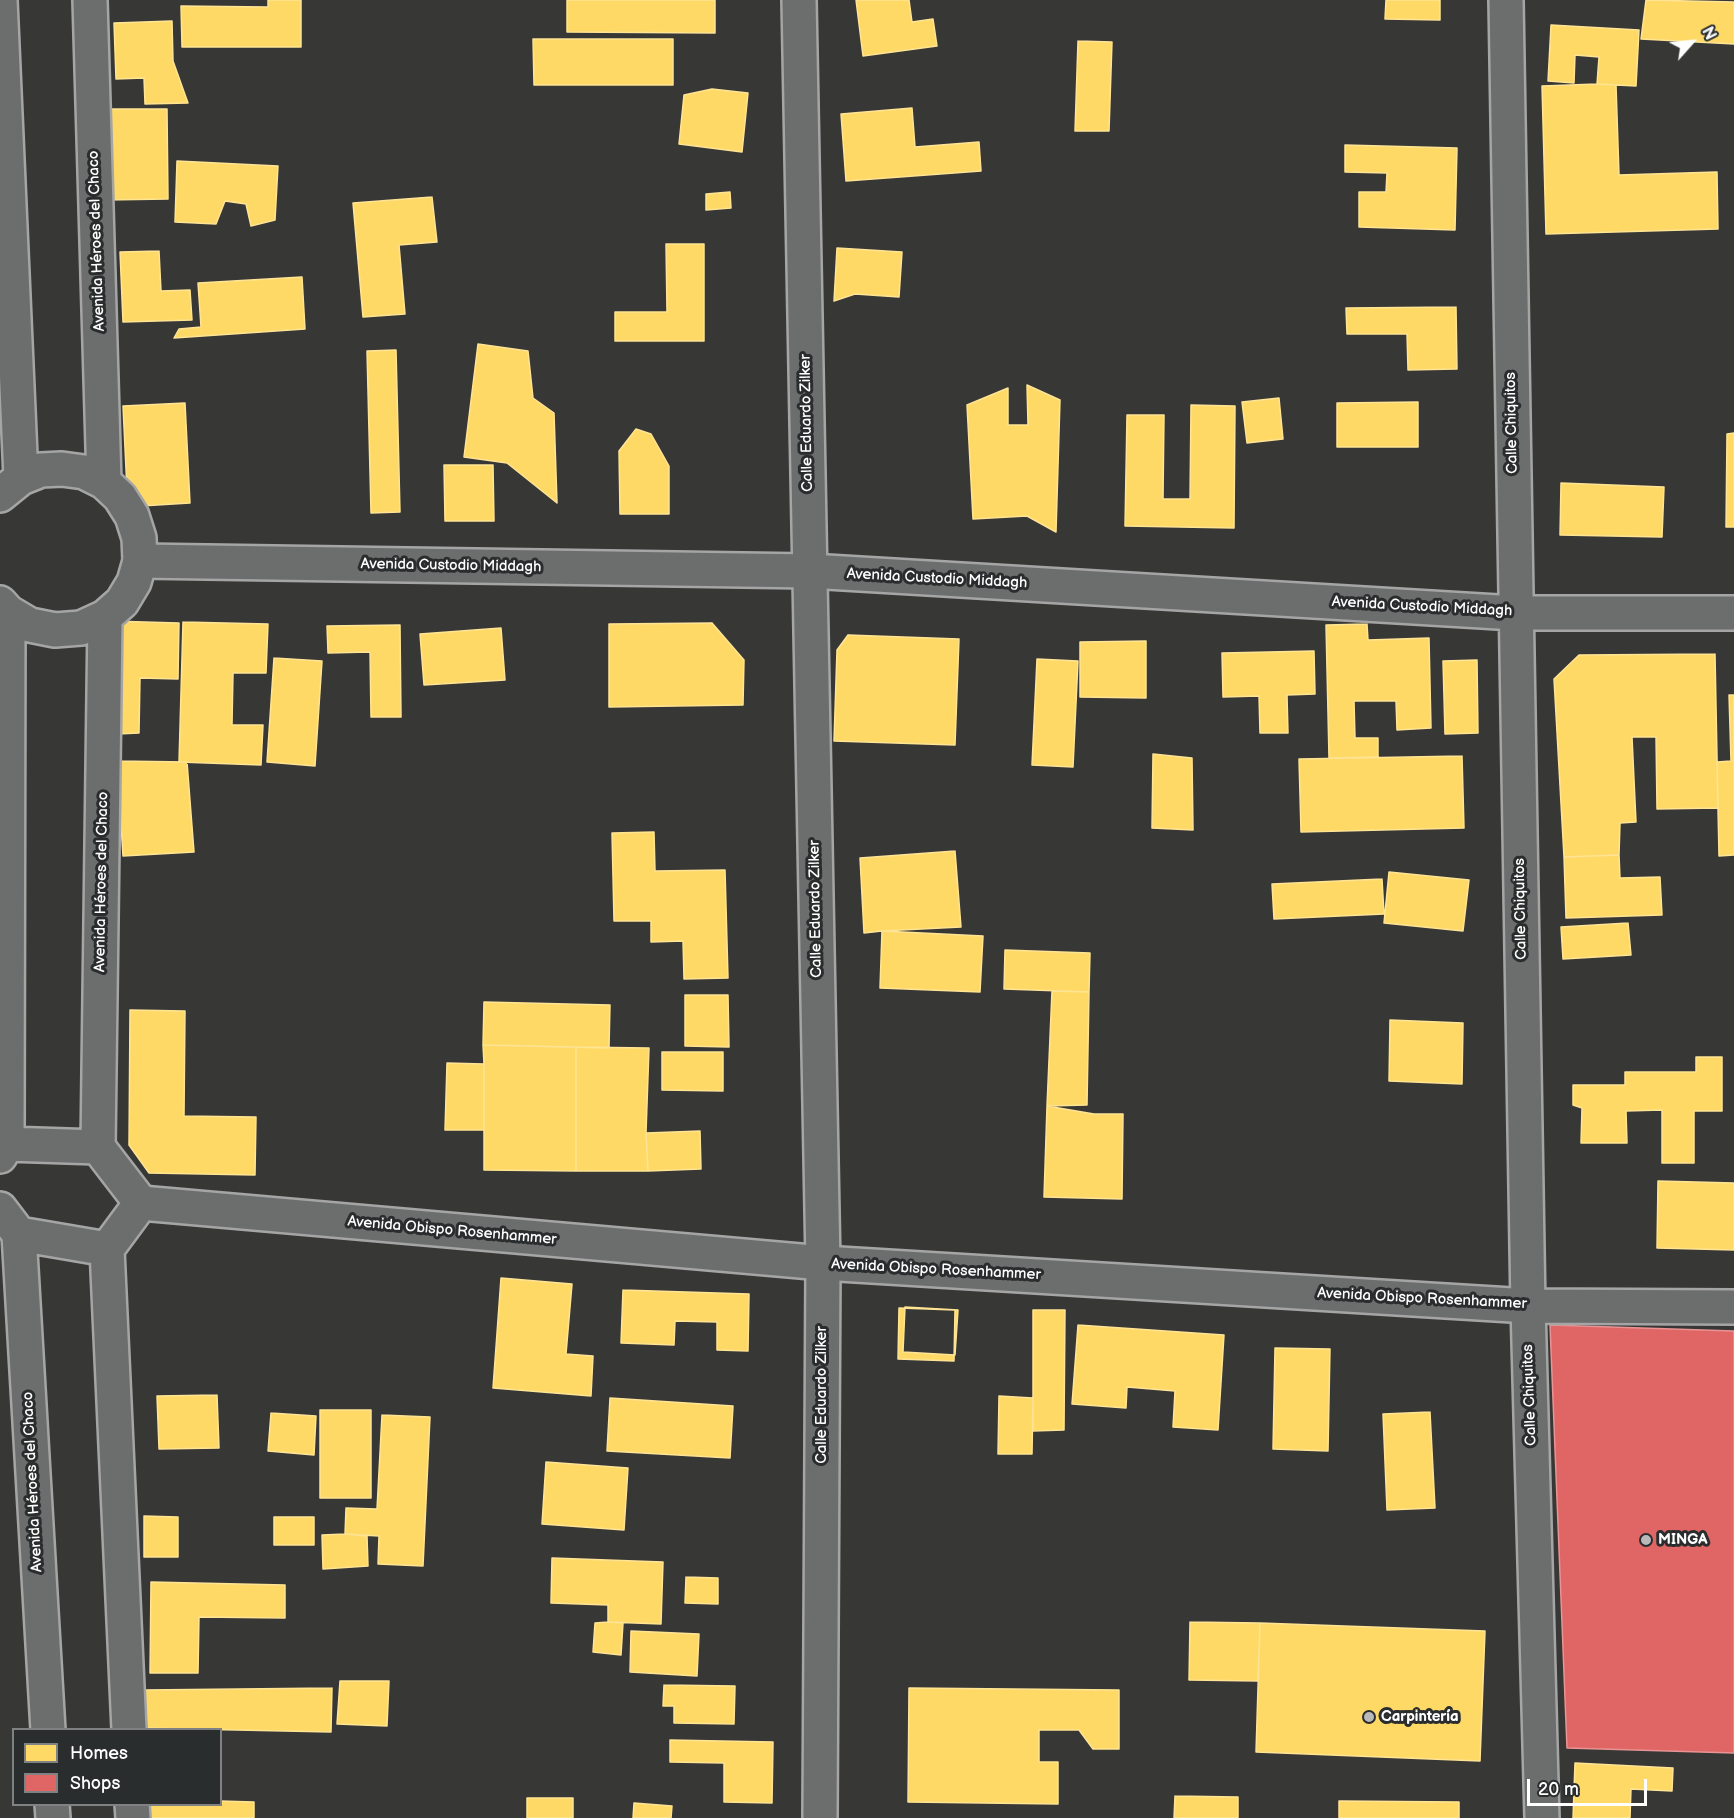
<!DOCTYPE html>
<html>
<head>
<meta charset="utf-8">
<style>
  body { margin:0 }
  #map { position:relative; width:1734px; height:1818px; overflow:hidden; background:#373736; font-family:"Balsamiq Sans",sans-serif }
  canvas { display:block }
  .legend { position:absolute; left:12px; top:1728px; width:210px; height:78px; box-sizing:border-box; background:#2a2d2e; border:2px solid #7f8182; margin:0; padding:8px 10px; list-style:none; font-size:18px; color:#fff }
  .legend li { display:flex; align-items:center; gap:12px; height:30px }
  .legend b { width:30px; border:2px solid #7f8182 }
  .north { position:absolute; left:1662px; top:12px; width:60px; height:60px; -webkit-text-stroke:4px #2a2d2e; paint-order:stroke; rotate:63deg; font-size:16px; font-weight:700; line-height:24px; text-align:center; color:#fff }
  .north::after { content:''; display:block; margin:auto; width:21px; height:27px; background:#fff; clip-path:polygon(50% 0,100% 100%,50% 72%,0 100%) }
  .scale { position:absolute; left:1527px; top:1779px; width:120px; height:27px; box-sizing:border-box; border:3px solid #fff; border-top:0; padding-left:8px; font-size:18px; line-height:21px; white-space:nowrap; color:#fff; -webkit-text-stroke:4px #2a2d2e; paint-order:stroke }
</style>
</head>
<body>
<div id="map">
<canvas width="1734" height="1818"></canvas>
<ul class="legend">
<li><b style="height:16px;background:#ffd966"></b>Homes</li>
<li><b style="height:16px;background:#e06666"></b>Shops</li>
</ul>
<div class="north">N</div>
<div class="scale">20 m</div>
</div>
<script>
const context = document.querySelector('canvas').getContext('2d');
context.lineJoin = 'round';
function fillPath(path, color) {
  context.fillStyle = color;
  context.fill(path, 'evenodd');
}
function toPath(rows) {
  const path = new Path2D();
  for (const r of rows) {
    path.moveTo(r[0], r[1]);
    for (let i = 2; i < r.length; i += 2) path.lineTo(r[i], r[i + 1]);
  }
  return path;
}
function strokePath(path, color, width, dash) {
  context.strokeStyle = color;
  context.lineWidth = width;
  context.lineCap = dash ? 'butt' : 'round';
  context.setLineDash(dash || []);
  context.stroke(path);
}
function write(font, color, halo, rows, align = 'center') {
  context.font = font + ' "Balsamiq Sans",sans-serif';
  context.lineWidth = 6;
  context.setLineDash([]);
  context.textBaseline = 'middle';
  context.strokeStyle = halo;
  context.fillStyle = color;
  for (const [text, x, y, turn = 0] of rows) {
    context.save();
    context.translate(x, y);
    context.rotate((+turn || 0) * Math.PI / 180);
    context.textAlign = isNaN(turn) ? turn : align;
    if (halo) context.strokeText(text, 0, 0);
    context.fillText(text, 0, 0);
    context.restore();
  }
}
const homes = toPath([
  [268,0,301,0,301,47,182,47,181,6,268,7,268,0],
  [567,0,715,0,715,33,567,32,567,0],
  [856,0,909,0,912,22,933,19,937,46,863,56,856,0],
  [1386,0,1440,0,1440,20,1385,19,1386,0],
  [1646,0,1734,2,1734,44,1641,39,1646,0],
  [172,21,173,61,188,103,145,104,144,78,116,79,114,23,172,21],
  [1551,25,1639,30,1636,86,1597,84,1599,57,1575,55,1574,83,1548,81,1551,25],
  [533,39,673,39,673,85,534,85,533,39],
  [1078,41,1112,42,1109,131,1075,131,1078,41],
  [1597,84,1616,85,1619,175,1717,172,1718,229,1546,234,1542,86,1597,84],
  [712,89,748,93,742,152,679,144,684,95,712,89],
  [912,108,915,147,979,142,981,171,846,181,841,114,912,108],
  [104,109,167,109,168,199,105,200,104,109],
  [1345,145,1457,148,1455,230,1359,227,1359,192,1386,192,1387,173,1345,172,1345,145],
  [177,161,278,166,275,220,251,226,246,204,225,201,216,224,175,222,177,161],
  [730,192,731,208,706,210,706,194,730,192],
  [432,197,437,242,399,245,405,314,363,317,353,203,432,197],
  [666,244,704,244,704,341,615,341,615,312,667,312,666,244],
  [837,248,902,252,899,297,855,294,834,301,837,248],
  [159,251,161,291,190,290,192,320,123,322,120,252,159,251],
  [302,277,305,329,174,338,179,329,201,327,198,283,302,277],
  [1456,307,1457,369,1408,370,1407,334,1347,334,1346,308,1456,307],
  [478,344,528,351,533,398,554,413,557,503,507,463,464,457,478,344],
  [396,350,400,512,371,513,367,351,396,350],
  [1027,385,1060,400,1056,532,1027,516,973,519,967,405,1008,388,1008,425,1028,425,1027,385],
  [1279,398,1283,439,1247,443,1242,402,1279,398],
  [1418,402,1418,447,1337,447,1337,403,1418,402],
  [185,403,190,503,141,506,127,490,123,406,185,403],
  [1191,405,1235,406,1234,528,1125,526,1127,415,1164,415,1163,499,1190,499,1191,405],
  [636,429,651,434,669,466,669,514,620,514,619,451,636,429],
  [1734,433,1734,527,1726,527,1727,434,1734,433],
  [444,465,493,465,494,521,445,521,444,465],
  [1561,483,1664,487,1662,537,1560,535,1561,483],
  [110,621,179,623,178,679,140,678,139,733,117,734,110,621],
  [183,622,268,624,266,673,233,673,232,725,263,725,261,765,179,762,183,622],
  [712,623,744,660,743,705,609,707,609,624,712,623],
  [1367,624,1368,640,1429,638,1431,728,1397,730,1396,701,1354,701,1355,738,1378,738,1378,757,1329,758,1326,625,1367,624],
  [400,625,401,717,371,717,370,652,328,653,327,626,400,625],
  [501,628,505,680,424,685,420,634,501,628],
  [848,635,959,639,955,745,834,741,837,650,848,635],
  [1146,641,1146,698,1080,697,1080,642,1146,641],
  [1314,651,1315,694,1287,695,1288,733,1260,733,1259,696,1223,697,1222,653,1314,651],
  [1715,654,1718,808,1657,809,1656,737,1632,737,1636,822,1620,823,1619,855,1564,857,1554,679,1579,655,1715,654],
  [274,658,322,661,315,766,267,762,274,658],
  [1037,659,1078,661,1073,767,1032,765,1037,659],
  [1477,660,1478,733,1445,734,1443,661,1477,660],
  [1729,695,1734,695,1734,855,1719,856,1717,762,1731,761,1729,695],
  [1153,754,1192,758,1193,830,1152,828,1153,754],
  [1462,756,1464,828,1301,832,1299,759,1462,756],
  [117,761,187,762,194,852,123,856,117,761],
  [654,832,655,871,725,870,728,978,684,979,683,941,651,942,651,921,614,921,612,833,654,832],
  [955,851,961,927,882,931,864,933,860,858,955,851],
  [1619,855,1620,878,1660,877,1662,915,1566,918,1564,857,1619,855],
  [1389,872,1469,880,1463,931,1384,923,1389,872],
  [1382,879,1384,914,1274,919,1272,884,1382,879],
  [1628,923,1631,955,1563,959,1561,927,1628,923],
  [882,931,983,936,980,992,880,988,882,931],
  [1005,950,1090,953,1089,992,1004,989,1005,950],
  [1052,991,1089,992,1087,1105,1047,1106,1052,991],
  [685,995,728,995,729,1047,685,1046,685,995],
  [484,1002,610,1005,609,1048,483,1045,484,1002],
  [130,1010,185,1011,184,1116,256,1117,255,1175,149,1173,129,1145,130,1010],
  [1390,1020,1463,1023,1462,1084,1389,1081,1390,1020],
  [483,1045,576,1047,576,1171,484,1170,484,1064,483,1045],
  [576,1047,649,1048,646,1133,648,1171,576,1171,576,1047],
  [662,1052,723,1052,723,1091,662,1090,662,1052],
  [1696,1057,1722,1057,1722,1111,1694,1111,1694,1163,1662,1163,1662,1110,1626,1111,1627,1143,1581,1143,1582,1108,1573,1105,1573,1085,1625,1085,1625,1072,1696,1072,1696,1057],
  [447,1063,484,1064,484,1130,445,1130,447,1063],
  [1047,1106,1094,1114,1123,1114,1122,1199,1044,1197,1047,1106],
  [700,1131,701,1169,648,1171,646,1133,700,1131],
  [1658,1181,1734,1183,1734,1250,1657,1248,1658,1181],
  [501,1278,572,1284,566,1354,593,1356,591,1396,493,1388,501,1278],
  [623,1290,749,1294,748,1351,717,1350,717,1322,675,1321,674,1345,621,1343,623,1290],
  [905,1307,958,1310,955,1355,903,1352,905,1307],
  [899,1308,955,1310,954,1361,898,1359,899,1308],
  [1033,1310,1065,1310,1064,1430,1033,1431,1033,1310],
  [1078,1325,1224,1335,1218,1430,1173,1427,1175,1391,1127,1387,1126,1408,1072,1404,1078,1325],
  [1275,1348,1330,1349,1328,1451,1273,1449,1275,1348],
  [217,1395,219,1448,159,1449,157,1396,217,1395],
  [999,1396,1033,1398,1032,1454,998,1454,999,1396],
  [610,1398,733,1406,730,1458,607,1451,610,1398],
  [320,1410,371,1410,371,1498,320,1498,320,1410],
  [1430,1412,1435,1508,1387,1510,1383,1414,1430,1412],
  [271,1413,316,1416,314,1455,268,1451,271,1413],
  [382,1415,430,1417,423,1566,378,1564,379,1536,345,1534,346,1508,377,1509,382,1415],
  [546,1462,628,1468,624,1530,542,1524,546,1462],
  [144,1516,178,1517,178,1557,144,1557,144,1516],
  [274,1517,314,1517,314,1545,274,1545,274,1517],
  [345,1534,367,1536,368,1566,323,1569,322,1535,345,1534],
  [552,1558,663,1562,661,1624,608,1622,608,1605,551,1603,552,1558],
  [1734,1570,1734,1690,1686,1692,1682,1571,1734,1570],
  [686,1577,718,1578,718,1604,685,1603,686,1577],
  [151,1582,285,1585,285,1618,199,1617,198,1673,150,1673,151,1582],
  [608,1622,623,1623,621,1655,593,1652,595,1623,608,1622],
  [1190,1622,1260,1623,1258,1681,1189,1680,1190,1622],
  [1260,1623,1485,1631,1480,1761,1256,1752,1260,1623],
  [631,1631,699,1634,697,1676,630,1672,631,1631],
  [340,1681,389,1681,387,1726,337,1724,340,1681],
  [664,1685,735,1686,734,1724,674,1723,674,1706,663,1706,664,1685],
  [332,1688,331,1732,142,1728,144,1690,332,1688],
  [909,1688,1119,1690,1119,1749,1093,1749,1079,1730,1039,1730,1039,1762,1058,1762,1058,1804,908,1802,909,1688],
  [670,1740,773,1742,772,1803,724,1802,724,1763,670,1762,670,1740],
  [1575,1763,1673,1768,1672,1791,1631,1789,1630,1818,1573,1818,1575,1763],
  [1175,1796,1238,1797,1238,1818,1174,1818,1175,1796],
  [527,1798,573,1798,573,1818,527,1818,527,1798],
  [220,1801,254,1802,254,1818,145,1818,145,1804,220,1804,220,1801],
  [1339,1801,1459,1802,1459,1818,1339,1818,1339,1801],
  [634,1803,672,1806,671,1818,633,1818,634,1803]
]);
const shops = toPath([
  [1550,1325,1734,1331,1734,1753,1567,1748,1550,1325]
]);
const street = toPath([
  [1506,0,1528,1306,1542,1818],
  [140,561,810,571,1515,613,1734,613],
  [141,1203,823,1263,1528,1306,1734,1307]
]);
const secondary = toPath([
  [0,0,21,478],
  [90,0,104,482],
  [799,0,823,1263,820,1818],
  [0,495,21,478,41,470,62,469,84,472,104,482,120,497,132,516,139,538,140,561,134,582,122,602,105,617,81,628,55,630,30,625,8,612,0,603],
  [7,1144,8,612],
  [98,1147,105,617],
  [0,1156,7,1144,98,1147,141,1203,107,1249,19,1234,0,1209],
  [19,1234,48,1730],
  [107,1249,129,1730],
  [52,1804,53,1818],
  [132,1804,133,1818]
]);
const markers = [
  [1646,1540,6,"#b9b9b9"],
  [1369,1717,6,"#b9b9b9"]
];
const streetNames = [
  ["Avenida Héroes del Chaco",97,241,-92],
  ["Calle Eduardo Zilker",807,423,-91],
  ["Calle Chiquitos",1512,423,-91],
  ["Avenida Custodio Middagh",451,566,1],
  ["Avenida Custodio Middagh",937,579,3],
  ["Avenida Custodio Middagh",1422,607,3],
  ["Avenida Héroes del Chaco",102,882,-89],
  ["Calle Eduardo Zilker",816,909,-91],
  ["Calle Chiquitos",1521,909,-91],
  ["Avenida Obispo Rosenhammer",452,1231,5],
  ["Avenida Obispo Rosenhammer",936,1270,3],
  ["Avenida Obispo Rosenhammer",1422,1299,3],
  ["Calle Eduardo Zilker",822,1395,-90],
  ["Calle Chiquitos",1530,1395,-92],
  ["Avenida Héroes del Chaco",33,1482,-93]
];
const poiNames = [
  ["MINGA",1658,1540],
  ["Carpintería",1381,1717]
];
fillPath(homes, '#ffd966');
strokePath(homes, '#ffe494', 1.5);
fillPath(shops, '#e06666');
strokePath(shops, '#e99494', 1.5);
strokePath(street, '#a5a5a5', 38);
strokePath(secondary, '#a5a5a5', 38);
strokePath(street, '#6c6d6d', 33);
strokePath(secondary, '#6c6d6d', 33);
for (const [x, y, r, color] of markers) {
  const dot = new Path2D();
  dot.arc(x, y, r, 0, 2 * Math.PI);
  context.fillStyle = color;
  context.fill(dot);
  strokePath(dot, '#2a2d2e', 2);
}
write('15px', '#fff', '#2a2d2e', streetNames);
write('bold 15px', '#fff', '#2a2d2e', poiNames, 'left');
</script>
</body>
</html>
